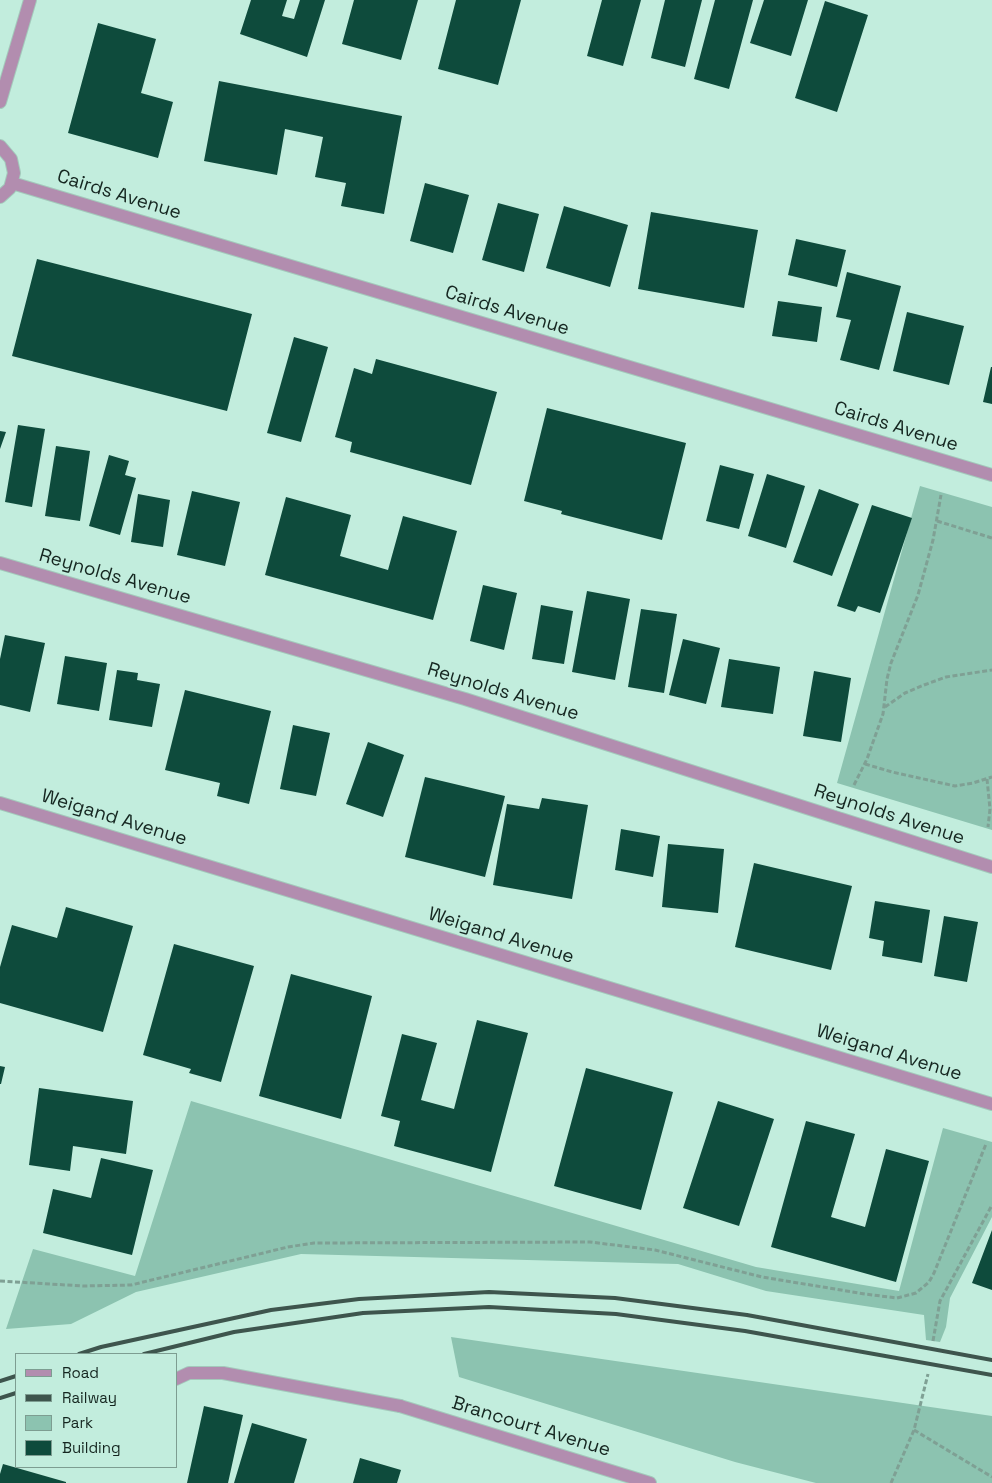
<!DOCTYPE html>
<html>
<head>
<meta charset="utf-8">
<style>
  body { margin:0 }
  #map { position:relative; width:992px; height:1483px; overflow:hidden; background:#c2eddd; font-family:"Space Grotesk",sans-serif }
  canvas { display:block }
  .legend { position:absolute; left:15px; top:1353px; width:162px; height:115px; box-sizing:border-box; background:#c2eddd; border:1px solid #7d9d91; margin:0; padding:6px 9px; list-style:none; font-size:15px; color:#152620 }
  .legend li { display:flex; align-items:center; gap:10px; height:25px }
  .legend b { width:25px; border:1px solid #7d9d91 }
</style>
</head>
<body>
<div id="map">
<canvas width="992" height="1483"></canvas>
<ul class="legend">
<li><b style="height:6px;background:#b28daf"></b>Road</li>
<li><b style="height:6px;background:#3e554d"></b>Railway</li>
<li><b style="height:14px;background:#8cc3b0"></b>Park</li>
<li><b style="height:14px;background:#0e4b3c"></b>Building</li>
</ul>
</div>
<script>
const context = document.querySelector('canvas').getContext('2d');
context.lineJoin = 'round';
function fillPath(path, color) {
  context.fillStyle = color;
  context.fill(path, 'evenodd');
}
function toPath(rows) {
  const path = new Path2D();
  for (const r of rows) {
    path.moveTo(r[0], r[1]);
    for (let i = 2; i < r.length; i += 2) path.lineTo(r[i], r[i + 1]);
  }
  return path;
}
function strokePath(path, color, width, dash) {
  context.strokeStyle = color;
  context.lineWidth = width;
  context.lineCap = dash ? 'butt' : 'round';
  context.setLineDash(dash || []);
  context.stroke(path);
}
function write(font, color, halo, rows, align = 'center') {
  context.font = font + ' "Space Grotesk",sans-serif';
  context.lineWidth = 5;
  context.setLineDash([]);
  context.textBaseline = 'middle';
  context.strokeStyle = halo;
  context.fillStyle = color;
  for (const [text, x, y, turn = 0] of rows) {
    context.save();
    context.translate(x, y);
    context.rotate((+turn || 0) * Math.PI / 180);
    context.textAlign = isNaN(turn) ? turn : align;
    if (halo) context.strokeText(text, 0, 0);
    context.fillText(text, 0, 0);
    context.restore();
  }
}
const green = toPath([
  [920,486,992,507,992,830,837,783],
  [191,1101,756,1267,899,1291,943,1128,992,1142,992,1217,950,1298,946,1327,940,1342,926,1340,924,1315,766,1291,678,1264,301,1254,136,1292,71,1324,6,1329,33,1249,135,1276],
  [451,1337,992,1416,992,1483,816,1483,735,1462,459,1377]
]);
const building = toPath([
  [251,0,287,0,282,16,294,19,300,0,325,0,307,57,240,34],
  [354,0,418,0,401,60,342,44],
  [456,0,521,0,498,85,438,69],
  [602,0,641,0,623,66,587,56],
  [665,0,702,0,685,67,651,58],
  [715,0,753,0,729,89,694,79],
  [764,0,808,0,791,56,750,43],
  [825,1,868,15,837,112,795,98],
  [98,23,156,39,141,93,173,102,158,158,68,133],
  [219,81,402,116,384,214,341,206,346,183,315,177,323,137,285,129,277,175,204,161],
  [425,183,469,195,453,253,410,241],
  [498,203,539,214,524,272,482,260],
  [564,206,628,225,610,287,546,268],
  [651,212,758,230,744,308,638,289],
  [796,239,846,250,837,287,788,275],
  [37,259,252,314,227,411,12,356],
  [847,272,901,286,879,370,840,360,851,320,836,317],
  [778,301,822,307,817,342,772,336],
  [907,312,964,326,949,385,893,371],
  [294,337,328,347,301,442,267,433],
  [376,359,497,392,471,485,350,452,352,442,335,437,354,368,372,374],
  [991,367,992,367,992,404,983,402],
  [547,408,686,443,662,540,561,514,562,511,524,501],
  [18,425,45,429,32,507,5,502],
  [0,431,6,432,0,449],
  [56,446,90,451,80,521,45,516],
  [109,455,129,461,125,475,136,478,120,535,89,526],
  [720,465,754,474,739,529,706,521],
  [767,474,805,486,786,548,748,536],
  [819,489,859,504,832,576,793,562],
  [192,491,240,502,225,566,177,555],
  [138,494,170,500,163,547,131,542],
  [286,497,351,515,340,556,388,570,403,516,457,531,433,620,265,575],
  [872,505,912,518,880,613,858,606,855,612,837,606],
  [483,585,517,593,504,650,470,641],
  [587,591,630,599,615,680,572,672],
  [541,605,573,611,564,664,532,659],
  [641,609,677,614,664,693,628,687],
  [5,635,45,643,30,712,0,705,0,659],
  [683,639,720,648,706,704,669,695],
  [65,656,107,663,99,711,57,704],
  [729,659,780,667,773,714,721,707],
  [117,670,138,673,137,680,160,684,152,727,109,720],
  [814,671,851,678,841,742,803,736],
  [185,690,271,711,249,804,217,796,220,783,165,770],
  [293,725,330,733,316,796,280,789],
  [368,742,404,755,383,817,346,804],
  [425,777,505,796,485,877,405,857],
  [542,798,588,805,572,899,493,885,507,804,539,809],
  [621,829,660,836,653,877,615,870],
  [668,844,724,849,718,913,662,907],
  [754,863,852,886,831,970,735,947],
  [875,901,930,910,922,963,882,956,884,941,869,938],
  [66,907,133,926,103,1032,0,1003,0,967,12,925,57,938],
  [944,916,978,922,967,982,934,976],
  [174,944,254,966,221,1082,189,1073,191,1069,143,1055],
  [291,974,372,996,341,1119,259,1096],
  [477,1020,528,1033,491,1172,394,1146,400,1121,381,1116,402,1034,437,1043,421,1100,454,1109],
  [0,1066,5,1067,1,1084,0,1084],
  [586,1068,673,1092,641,1210,554,1186],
  [39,1088,133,1101,126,1154,73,1146,70,1171,29,1165],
  [718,1101,774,1119,739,1226,683,1208],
  [806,1121,855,1134,831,1217,865,1227,886,1149,929,1161,896,1282,771,1247],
  [101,1158,153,1170,132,1255,43,1233,53,1189,91,1198],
  [992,1230,992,1290,972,1283],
  [204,1406,243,1415,228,1483,187,1483],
  [252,1423,307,1439,294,1483,234,1483],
  [360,1458,401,1470,397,1483,353,1483],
  [3,1464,66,1482,66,1483,0,1483,0,1474]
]);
const path = toPath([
  [937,521,992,538],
  [885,707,905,693,924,685,946,677,992,670],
  [865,764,892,772,955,786,973,783,992,777],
  [987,779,990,809,988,827],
  [854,785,867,759,883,714,887,679,891,663,918,595,933,540,941,495],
  [0,1281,83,1286,131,1285,288,1247,314,1243,590,1242,655,1250,762,1277,865,1294,897,1298,916,1293,929,1282,934,1273,986,1144],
  [933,1341,940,1301,992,1205],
  [914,1430,992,1477],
  [891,1483,914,1430,928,1374]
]);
const service = toPath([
  [176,1379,189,1373,223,1373,400,1406]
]);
const minor = toPath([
  [0,102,30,0],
  [0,146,11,159,14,173,10,188,0,197],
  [12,183,992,475],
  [0,563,465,699,992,867],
  [0,803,992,1104],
  [400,1406,650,1483]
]);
const rail = toPath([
  [79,1354,101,1347,271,1310,359,1299,489,1292,615,1298,747,1315,992,1360],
  [144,1354,234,1332,363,1313,489,1307,616,1314,745,1331,992,1375],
  [0,1381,16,1376],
  [0,1398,16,1393]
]);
const streetNames = [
  ["Cairds Avenue",119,195,17],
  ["Cairds Avenue",507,311,17],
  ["Cairds Avenue",896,427,17],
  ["Reynolds Avenue",115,577,16],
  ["Reynolds Avenue",503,692,17],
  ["Reynolds Avenue",889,815,18],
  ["Weigand Avenue",114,818,17],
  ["Weigand Avenue",501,936,17],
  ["Weigand Avenue",889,1053,17],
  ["Brancourt Avenue",531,1427,17]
];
fillPath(green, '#8cc3b0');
fillPath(building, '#0e4b3c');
strokePath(service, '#a3c9bb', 14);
strokePath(minor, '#a3c9bb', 14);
strokePath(path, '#7fa094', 3, [5, 2.5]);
strokePath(service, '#b28daf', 12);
strokePath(minor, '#b28daf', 12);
strokePath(rail, '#3e554d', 4);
write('19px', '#152620', '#c2eddd', streetNames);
</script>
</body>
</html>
